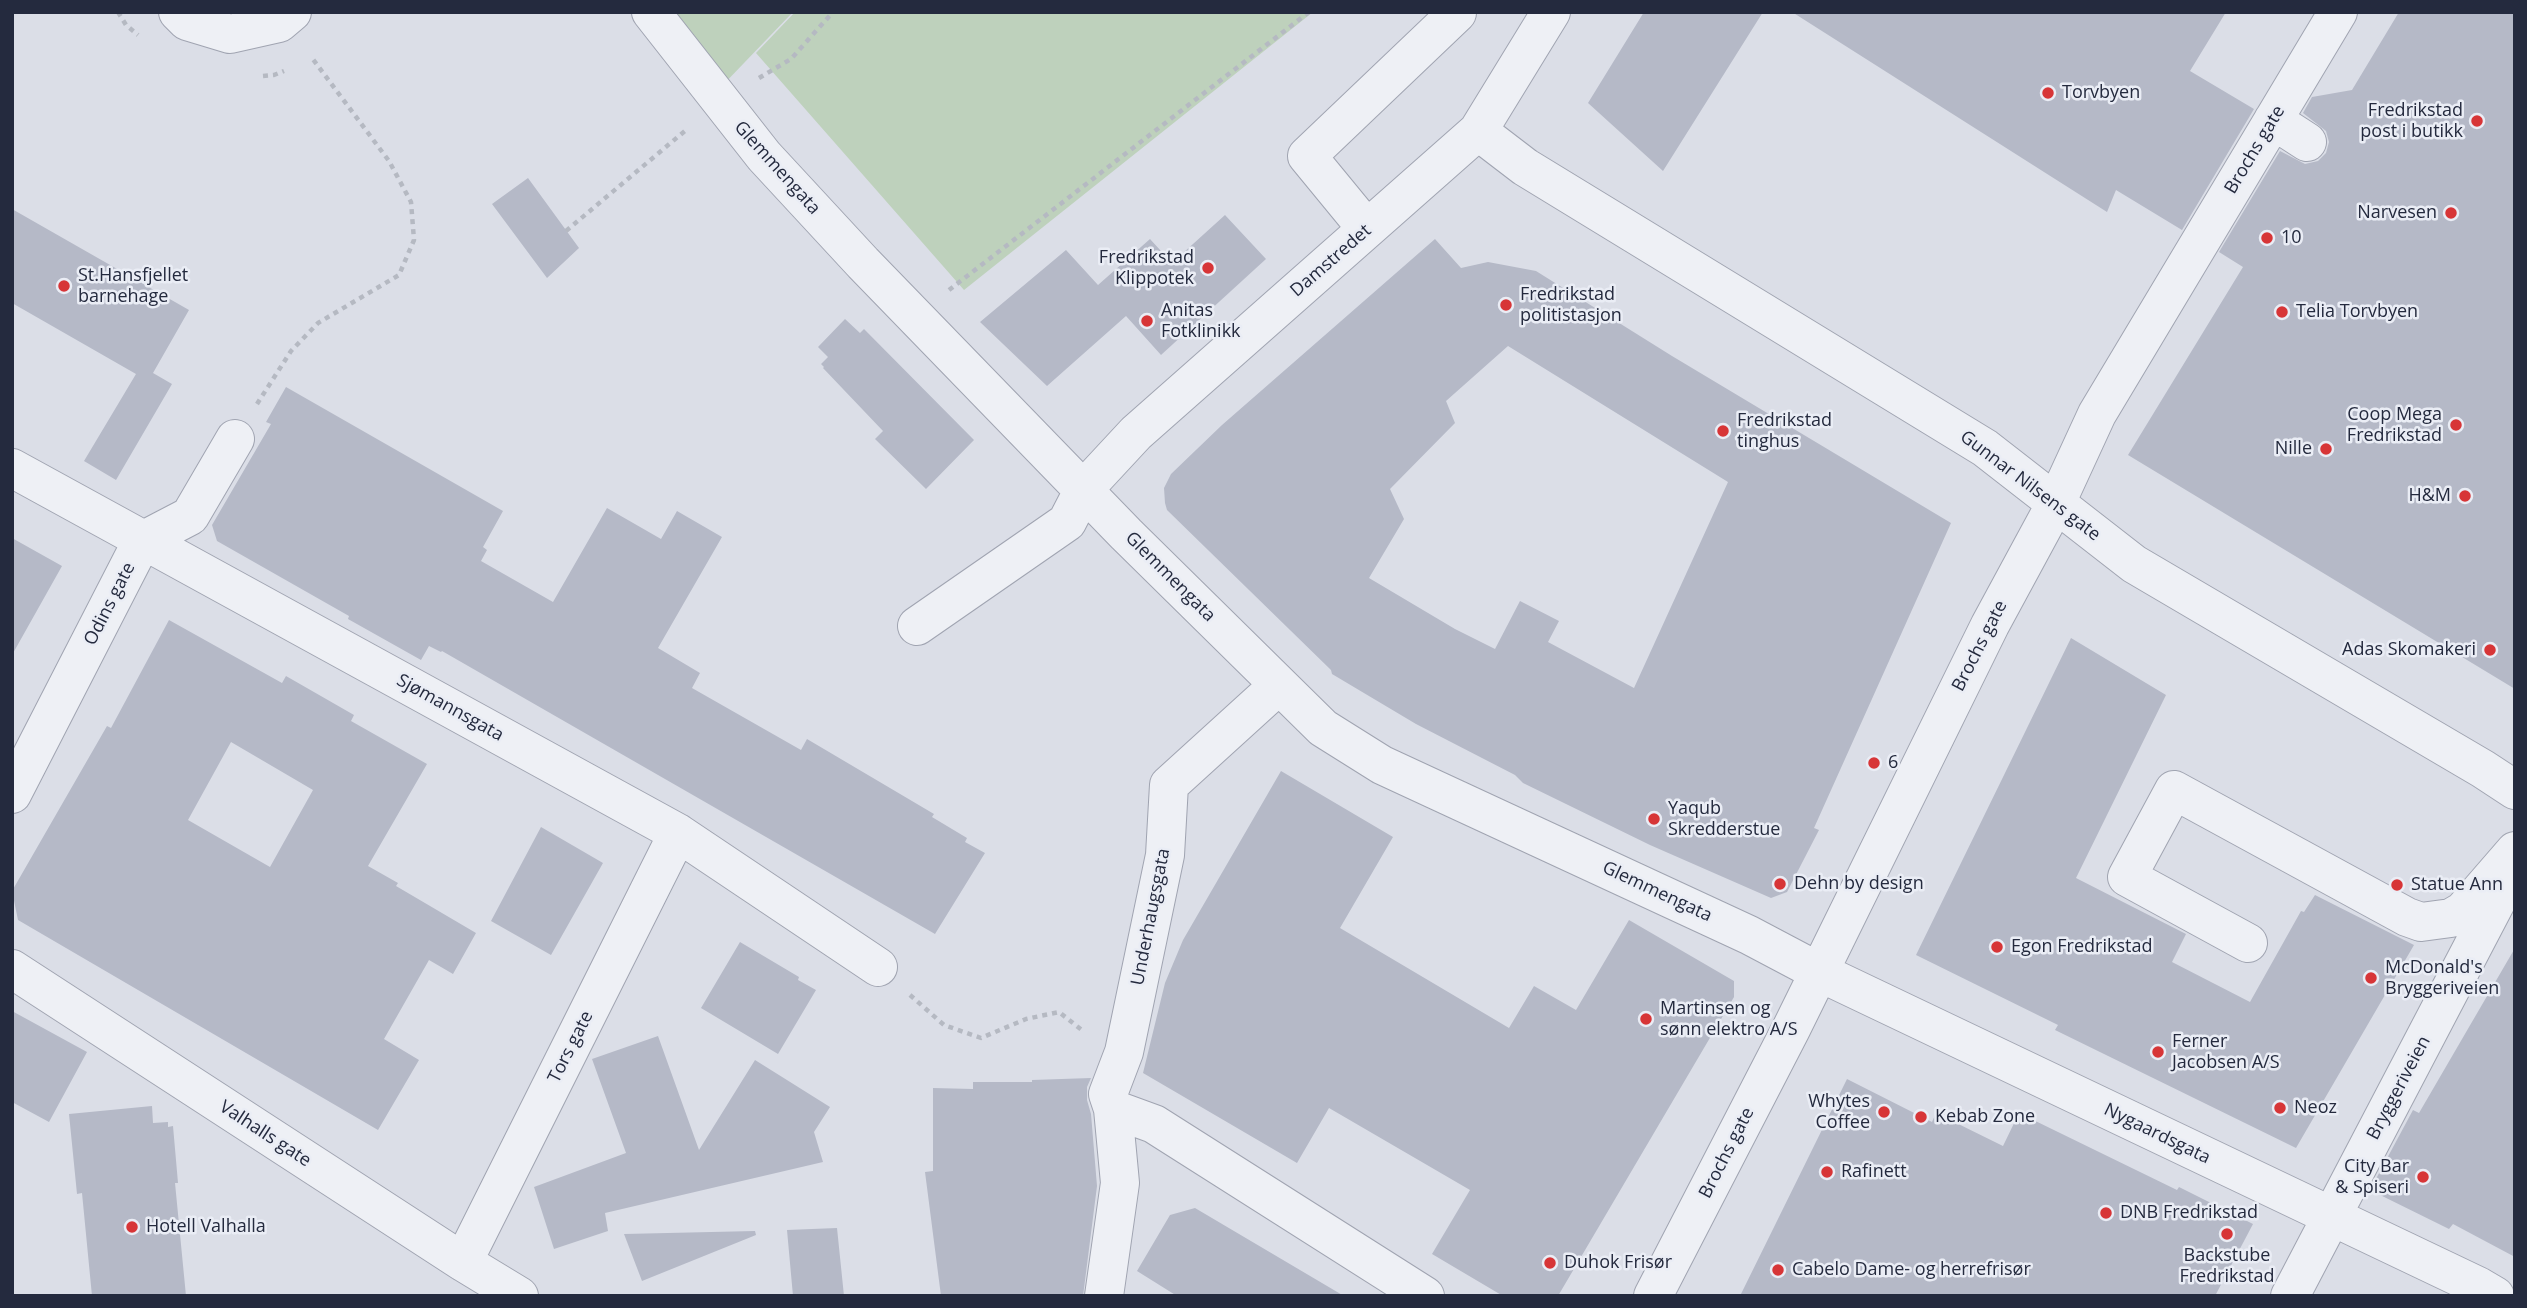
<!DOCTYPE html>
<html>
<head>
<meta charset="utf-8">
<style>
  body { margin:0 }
  #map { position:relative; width:2527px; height:1308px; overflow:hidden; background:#dbdee7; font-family:"Open Sans",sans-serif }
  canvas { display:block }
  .frame { position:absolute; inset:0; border:14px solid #242a3e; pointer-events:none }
</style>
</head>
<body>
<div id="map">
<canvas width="2527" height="1308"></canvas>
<div class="frame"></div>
</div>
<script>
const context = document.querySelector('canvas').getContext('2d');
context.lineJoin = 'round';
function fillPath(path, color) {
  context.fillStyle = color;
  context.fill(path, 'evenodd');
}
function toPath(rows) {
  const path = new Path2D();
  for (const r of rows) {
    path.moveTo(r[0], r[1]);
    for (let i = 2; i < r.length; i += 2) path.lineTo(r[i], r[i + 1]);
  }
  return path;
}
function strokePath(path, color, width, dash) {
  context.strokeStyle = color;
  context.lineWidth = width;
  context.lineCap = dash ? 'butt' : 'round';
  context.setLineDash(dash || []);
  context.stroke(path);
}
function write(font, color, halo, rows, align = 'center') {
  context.font = font + ' "Open Sans",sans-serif';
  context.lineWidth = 5;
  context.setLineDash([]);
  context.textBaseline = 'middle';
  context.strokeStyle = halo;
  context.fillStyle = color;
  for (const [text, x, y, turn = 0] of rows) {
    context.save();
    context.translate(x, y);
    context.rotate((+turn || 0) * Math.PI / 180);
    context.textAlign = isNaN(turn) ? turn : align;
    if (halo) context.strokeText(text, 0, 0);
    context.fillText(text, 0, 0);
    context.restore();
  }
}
const green = toPath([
  [670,12,793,12,720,88],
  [795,12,1313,12,964,290,756,53]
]);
const building = toPath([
  [1644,12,1763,12,1663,171,1588,103],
  [1792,12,2226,12,2190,71,2254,109,2182,230,2116,190,2107,212],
  [2399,12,2515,12,2515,689,2128,455,2243,267,2219,252,2280,151,2305,164,2318,161,2326,153,2329,142,2326,131,2303,113,2312,97,2352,90],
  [528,178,579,248,547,278,492,204],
  [12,209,189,310,153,373,172,384,116,480,84,461,136,374,12,303],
  [1225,215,1266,259,1161,355,1126,316,1047,386,980,322,1066,250,1098,285,1150,239,1172,263],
  [1435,239,1461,268,1488,262,1536,271,1672,356,1951,523,1814,828,1819,830,1787,892,1771,898,1650,845,1523,783,1515,775,1416,724,1332,674,1331,670,1167,510,1165,503,1164,488,1171,474,1222,425],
  [1508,346,1728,482,1634,688,1548,642,1559,621,1520,601,1495,649,1455,629,1369,578,1404,519,1390,489,1455,423,1446,401],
  [845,319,860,333,864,329,974,440,926,489,875,439,883,431,823,368,824,367,821,364,828,357,818,347],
  [286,387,503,511,483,547,487,550,481,561,553,602,607,508,661,539,677,511,722,537,658,648,700,673,692,688,801,750,807,739,934,814,932,817,967,838,965,842,985,853,935,934,442,651,441,652,429,646,421,660,348,619,349,616,217,541,212,525,271,424,266,422],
  [12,538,62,566,12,655],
  [169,620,282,683,286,676,354,715,351,721,427,764,368,866,398,883,396,886,476,933,453,974,429,960,384,1039,419,1060,378,1130,18,920,12,891,107,726,111,728],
  [231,742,313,790,270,867,188,820],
  [2071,638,2166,695,2076,878,2186,934,2172,962,2250,1002,2301,911,2304,912,2315,895,2414,945,2296,1148,2055,1030,2058,1025,1916,955],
  [1281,771,1393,837,1340,928,1509,1028,1534,986,1576,1010,1629,920,1734,981,1734,997,1558,1296,1503,1296,1432,1254,1470,1190,1329,1108,1297,1163,1143,1073,1165,983,1183,940],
  [541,827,603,863,551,955,491,921],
  [740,942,799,977,798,980,816,990,778,1054,701,1008],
  [2515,948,2515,1257,2453,1224,2449,1229,2370,1190,2413,1110,2419,1113],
  [12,1011,87,1052,49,1122,12,1102],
  [658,1036,699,1150,755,1060,830,1107,814,1132,823,1162,605,1213,608,1231,554,1249,534,1187,626,1153,592,1059],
  [1091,1078,1087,1087,1087,1100,1091,1114,1097,1186,1083,1296,941,1296,925,1172,933,1171,933,1088,973,1089,973,1082,1032,1082,1032,1080],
  [1847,1079,1932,1122,1936,1113,2003,1146,2019,1113,2177,1190,2179,1187,2253,1224,2215,1296,1740,1296],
  [152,1106,153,1123,168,1122,168,1127,173,1126,178,1183,175,1183,186,1296,92,1296,82,1193,77,1194,69,1114],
  [1195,1208,1344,1296,1177,1296,1137,1271,1170,1215],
  [837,1228,844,1296,793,1296,787,1230],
  [755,1231,756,1235,642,1281,624,1234]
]);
const path = toPath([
  [118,12,126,25,138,35],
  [263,76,274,75,284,71],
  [759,78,791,59,833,12],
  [566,231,686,130],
  [949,290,1309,12],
  [257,404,291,351,318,323,399,275,414,240,411,202,389,161,312,58],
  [910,995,944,1025,981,1038,1026,1019,1059,1012,1083,1031]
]);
const minor = toPath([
  [178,12,187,21,230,34,279,23,292,12],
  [651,12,764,156,863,263,1126,534,1323,728,1382,765,1749,935,1819,972,2478,1286,2495,1296],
  [2273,120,2307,142],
  [1478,131,1525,167,1985,448,2134,564,2483,769,2515,790],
  [1367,229,1307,156,1457,13],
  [12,468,678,833,878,967],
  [917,626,1067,522,1084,489,1136,433,1478,131,1551,12],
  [12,794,142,541,190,516,235,439],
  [2248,943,2127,877,2174,790,2407,917,2421,922,2451,918,2463,911,2515,851],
  [12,969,463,1262,519,1296],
  [1113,1109,1154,1124,1425,1296],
  [463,1262,678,833],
  [1104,1296,1120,1183,1113,1109,1108,1094,1124,1052,1165,855,1169,785,1279,685],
  [1653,1296,1791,1029,1990,625,2056,503,2097,414,2338,12],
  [2290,1296,2505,885]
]);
const markers = [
  [2048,93,7,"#d73537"],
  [2477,121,7,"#d73537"],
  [2451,213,7,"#d73537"],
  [2267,238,7,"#d73537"],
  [1208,268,7,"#d73537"],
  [64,286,7,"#d73537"],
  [1506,305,7,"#d73537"],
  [2282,312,7,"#d73537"],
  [1147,321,7,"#d73537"],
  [2456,425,7,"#d73537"],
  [1723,431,7,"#d73537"],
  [2326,449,7,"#d73537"],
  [2465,496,7,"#d73537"],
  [2490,650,7,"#d73537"],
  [1874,763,7,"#d73537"],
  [1654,819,7,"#d73537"],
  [1780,884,7,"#d73537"],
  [2397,885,7,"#d73537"],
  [1997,947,7,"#d73537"],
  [2371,978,7,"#d73537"],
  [1646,1019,7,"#d73537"],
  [2158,1052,7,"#d73537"],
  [2280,1108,7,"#d73537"],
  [1884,1112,7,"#d73537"],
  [1921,1117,7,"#d73537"],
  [1827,1172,7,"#d73537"],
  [2423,1177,7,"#d73537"],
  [2106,1213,7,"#d73537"],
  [132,1227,7,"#d73537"],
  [2227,1234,7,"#d73537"],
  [1550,1263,7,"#d73537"],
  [1778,1270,7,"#d73537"]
];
const poiNames = [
  ["Torvbyen",2062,93],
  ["Fredrikstad",2463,111,"right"],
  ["post i butikk",2463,132,"right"],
  ["Narvesen",2437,213,"right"],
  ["10",2281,238],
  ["Fredrikstad",1194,258,"right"],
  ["Klippotek",1194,279,"right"],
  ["St.Hansfjellet",78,276],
  ["barnehage",78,297],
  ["Fredrikstad",1520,295],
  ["politistasjon",1520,316],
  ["Anitas",1161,311],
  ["Fotklinikk",1161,332],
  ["Telia Torvbyen",2296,312],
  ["Coop Mega",2442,415,"right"],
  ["Fredrikstad",2442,436,"right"],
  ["Fredrikstad",1737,421],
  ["tinghus",1737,442],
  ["Nille",2312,449,"right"],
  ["H&M",2451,496,"right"],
  ["Adas Skomakeri",2476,650,"right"],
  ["6",1888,763],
  ["Yaqub",1668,809],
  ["Skredderstue",1668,830],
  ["Dehn by design",1794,884],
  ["Statue Ann",2411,885],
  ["Egon Fredrikstad",2011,947],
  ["McDonald's",2385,968],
  ["Bryggeriveien",2385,989],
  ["Martinsen og",1660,1009],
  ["sønn elektro A/S",1660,1030],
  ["Ferner",2172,1042],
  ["Jacobsen A/S",2172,1063],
  ["Whytes",1870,1102,"right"],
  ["Coffee",1870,1123,"right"],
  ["Neoz",2294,1108],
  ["Kebab Zone",1935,1117],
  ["City Bar",2409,1167,"right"],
  ["& Spiseri",2409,1188,"right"],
  ["Rafinett",1841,1172],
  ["DNB Fredrikstad",2120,1213],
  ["Hotell Valhalla",146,1227],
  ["Backstube",2227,1256,"center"],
  ["Fredrikstad",2227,1277,"center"],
  ["Duhok Frisør",1564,1263],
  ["Cabelo Dame- og herrefrisør",1792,1270]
];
const streetNames = [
  ["Brochs gate",2255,150,-59],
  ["Glemmengata",777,168,48],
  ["Damstredet",1331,261,-41],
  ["Gunnar Nilsens gate",2030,486,37],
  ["Glemmengata",1170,577,45],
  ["Odins gate",110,604,-63],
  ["Brochs gate",1980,646,-63],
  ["Sjømannsgata",450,708,29],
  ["Glemmengata",1657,892,25],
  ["Underhaugsgata",1151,917,-79],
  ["Tors gate",571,1047,-63],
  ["Bryggeriveien",2399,1088,-62],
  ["Valhalls gate",265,1134,33],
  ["Nygaardsgata",2157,1134,26],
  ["Brochs gate",1727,1153,-63]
];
fillPath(green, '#bed1bc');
fillPath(building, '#b5b9c7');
strokePath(minor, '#a0a4b1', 40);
strokePath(path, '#b5b9c2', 4.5, [5, 5]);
strokePath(minor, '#eef0f5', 38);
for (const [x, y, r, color] of markers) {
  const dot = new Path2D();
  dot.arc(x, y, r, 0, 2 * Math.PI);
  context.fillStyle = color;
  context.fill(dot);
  strokePath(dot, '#eaedf5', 2.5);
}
write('18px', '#242a3e', '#eaedf5', poiNames, 'left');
write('18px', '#242a3e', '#eaedf5', streetNames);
</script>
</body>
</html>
